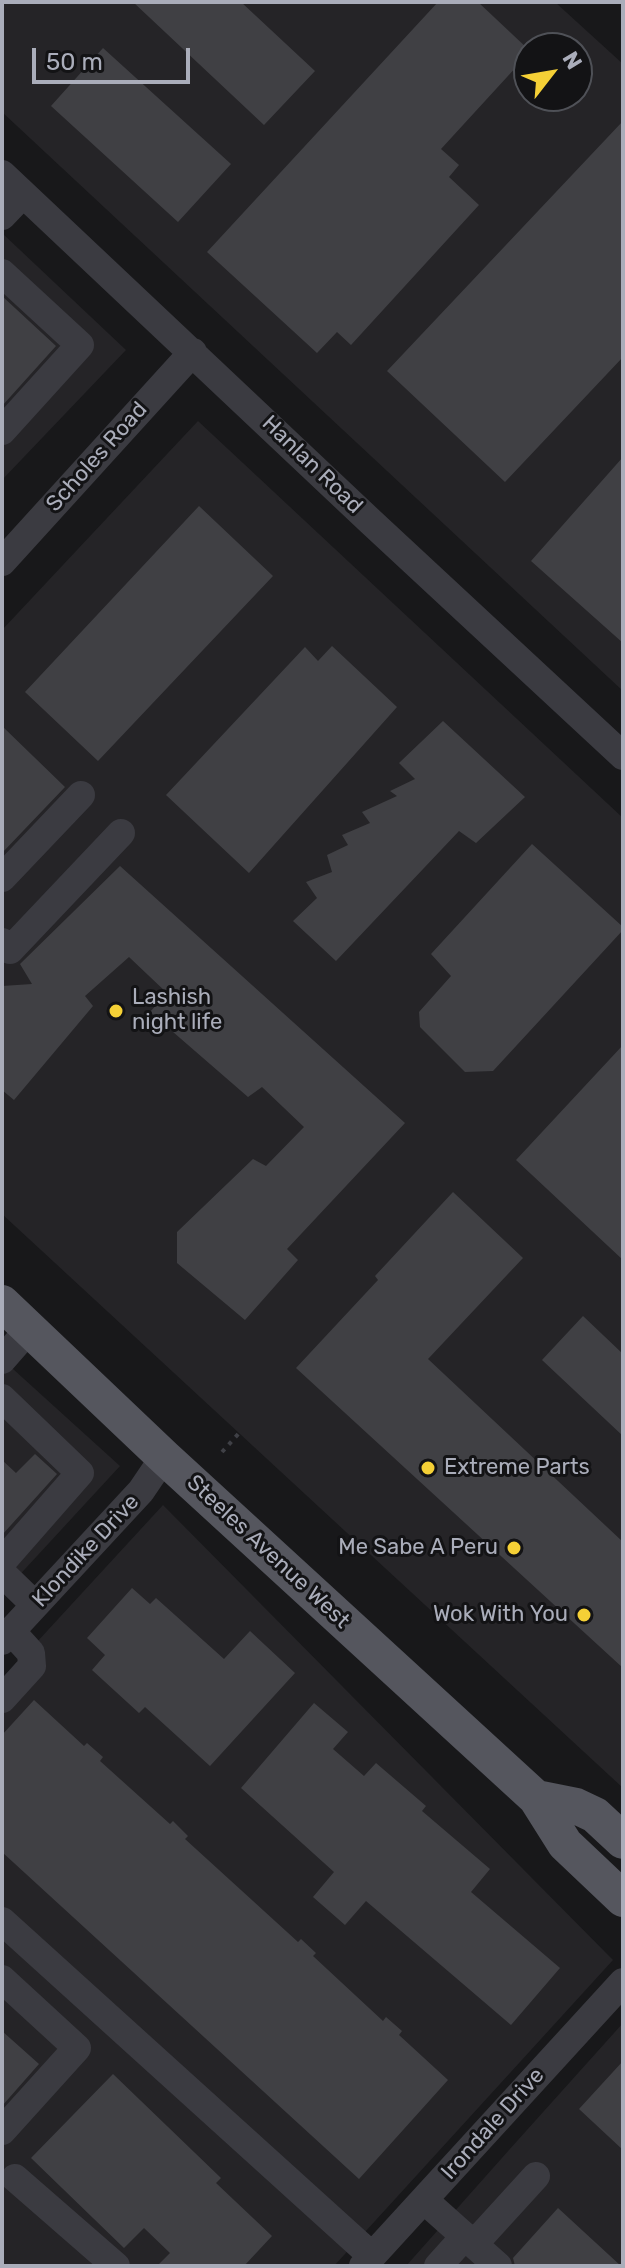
<!DOCTYPE html>
<html>
<head>
<meta charset="utf-8">
<style>
  body { margin:0 }
  #map { position:relative; width:625px; height:2268px; overflow:hidden; background:#18181a; font-family:Rubik,sans-serif }
  canvas { display:block }
  .frame { position:absolute; inset:0; border:4px solid #aaadba; pointer-events:none }
  .north { position:absolute; left:513px; top:32px; width:80px; height:80px; box-sizing:border-box; background:#131315; border:2px solid #4f5157; border-radius:50%; rotate:59deg; font-size:22px; font-weight:700; line-height:32px; text-align:center; color:#aaadba }
  .north::after { content:''; display:block; margin:auto; width:28px; height:36px; background:#f5d036; clip-path:polygon(50% 0,100% 100%,50% 72%,0 100%) }
  .scale { position:absolute; left:32px; top:48px; width:158px; height:36px; box-sizing:border-box; border:4px solid #aaadba; border-top:0; padding-left:10px; font-size:24px; line-height:28px; white-space:nowrap; color:#aaadba; -webkit-text-stroke:6px #131315; paint-order:stroke }
</style>
</head>
<body>
<div id="map">
<canvas width="625" height="2268"></canvas>
<div class="frame"></div>
<div class="north">N</div>
<div class="scale">50 m</div>
</div>
<script>
const context = document.querySelector('canvas').getContext('2d');
context.lineJoin = 'round';
function fillPath(path, color) {
  context.fillStyle = color;
  context.fill(path, 'evenodd');
}
function toPath(rows) {
  const path = new Path2D();
  for (const r of rows) {
    path.moveTo(r[0], r[1]);
    for (let i = 2; i < r.length; i += 2) path.lineTo(r[i], r[i + 1]);
  }
  return path;
}
function strokePath(path, color, width, dash) {
  context.strokeStyle = color;
  context.lineWidth = width;
  context.lineCap = dash ? 'butt' : 'round';
  context.setLineDash(dash || []);
  context.stroke(path);
}
function write(font, color, halo, rows, align = 'center') {
  context.font = font + ' Rubik,sans-serif';
  context.lineWidth = 6;
  context.setLineDash([]);
  context.textBaseline = 'middle';
  context.strokeStyle = halo;
  context.fillStyle = color;
  for (const [text, x, y, turn = 0] of rows) {
    context.save();
    context.translate(x, y);
    context.rotate((+turn || 0) * Math.PI / 180);
    context.textAlign = isNaN(turn) ? turn : align;
    if (halo) context.strokeText(text, 0, 0);
    context.fillText(text, 0, 0);
    context.restore();
  }
}
const built = toPath([
  [2,2,555,2,623,64,623,691,2,112],
  [529,48,577,48,577,96,529,96],
  [2,233,126,350,2,480],
  [198,421,623,818,623,1788,2,1214,2,630],
  [2,1359,120,1466,2,1594],
  [163,1505,613,1960,334,2266,2,2266,2,1680],
  [623,2023,623,2266,406,2266,509,2150]
]);
const building = toPath([
  [133,2,241,2,315,71,264,125],
  [438,2,478,2,529,50,529,53,441,149,459,165,449,177,479,205,351,345,337,332,317,353,207,252],
  [103,48,231,164,178,222,51,106],
  [623,121,623,357,505,482,387,371],
  [2,296,56,346,2,406],
  [623,457,623,643,531,561],
  [199,506,273,576,98,761,25,692],
  [332,646,397,707,249,873,166,795,305,647,318,661],
  [443,721,525,797,476,843,459,831,336,961,293,921,317,898,306,882,332,872,327,855,348,845,342,835,370,823,362,812,397,796,390,791,415,779,399,763],
  [2,726,65,787,2,853],
  [532,844,623,927,623,930,493,1071,465,1072,420,1027,419,1012,451,976,431,954],
  [120,866,405,1123,287,1249,298,1260,245,1320,177,1263,177,1232,253,1159,266,1166,304,1127,262,1087,248,1097,150,1012,167,993,129,957,85,996,93,1006,14,1100,2,1090,2,986,32,984,20,964],
  [623,1045,623,1260,516,1160],
  [453,1192,523,1258,428,1359,623,1542,623,1668,296,1368,378,1280,375,1276],
  [583,1316,623,1354,623,1436,542,1360],
  [35,1454,57,1474,2,1535,2,1460,16,1473],
  [132,1588,150,1604,156,1598,224,1659,250,1631,295,1673,210,1766,145,1707,139,1713,92,1670,105,1655,87,1638],
  [34,1700,84,1746,87,1743,103,1757,100,1761,170,1824,173,1821,188,1836,185,1839,298,1942,301,1939,316,1953,313,1956,383,2021,386,2017,402,2031,399,2035,448,2080,359,2179,2,1852,2,1735],
  [314,1703,348,1732,333,1749,364,1776,376,1763,426,1806,422,1811,490,1869,471,1892,560,1968,511,2025,366,1901,345,1925,313,1897,334,1872,241,1788],
  [2,2031,39,2064,2,2106],
  [623,2061,623,2150,579,2109],
  [113,2074,221,2178,216,2183,272,2236,244,2266,157,2266,170,2253,144,2228,124,2248,31,2158],
  [558,2208,621,2266,515,2266,513,2258]
]);
const path = toPath([
  [222,1452,241,1431]
]);
const minor = toPath([
  [2,174,370,521,623,756],
  [2,216,23,194],
  [2,273,80,345,2,431],
  [2,562,193,352],
  [2,878,81,795],
  [2,942,10,950,121,833],
  [2,1360,30,1328],
  [2,1398,80,1473,2,1562],
  [2,1573,35,1605],
  [2,1641,141,1491,164,1457],
  [2,1699,32,1666,31,1653,11,1631],
  [2,1921,372,2256],
  [2,1979,77,2048,2,2131],
  [15,2178,116,2266],
  [424,2200,498,2266],
  [474,2244,536,2176],
  [363,2266,623,1982],
  [438,2266,465,2236]
]);
const major = toPath([
  [2,1303,164,1457,536,1798,565,1844,623,1899],
  [536,1798,576,1806,595,1815,623,1841]
]);
const markers = [
  [116,1011,8,"#f5d036"],
  [428,1468,8,"#f5d036"],
  [514,1548,8,"#f5d036"],
  [584,1615,8,"#f5d036"]
];
const streetNames = [
  ["Scholes Road",97,457,-48],
  ["Hanlan Road",312,465,44],
  ["Klondike Drive",86,1551,-47],
  ["Steeles Avenue West",268,1552,43],
  ["Irondale Drive",493,2124,-48]
];
const poiNames = [
  ["Lashish",132,998],
  ["night life",132,1023],
  ["Extreme Parts",444,1468],
  ["Me Sabe A Peru",498,1548,"right"],
  ["Wok With You",568,1615,"right"]
];
fillPath(built, '#252427');
fillPath(building, '#404044');
strokePath(path, '#3f4046', 4, [4, 6]);
strokePath(minor, '#3b3b41', 28);
strokePath(major, '#55565e', 36);
for (const [x, y, r, color] of markers) {
  const dot = new Path2D();
  dot.arc(x, y, r, 0, 2 * Math.PI);
  context.fillStyle = color;
  context.fill(dot);
  strokePath(dot, '#131315', 3);
}
write('22px', '#aaadba', '#131315', streetNames);
write('22px', '#aaadba', '#131315', poiNames, 'left');
</script>
</body>
</html>
